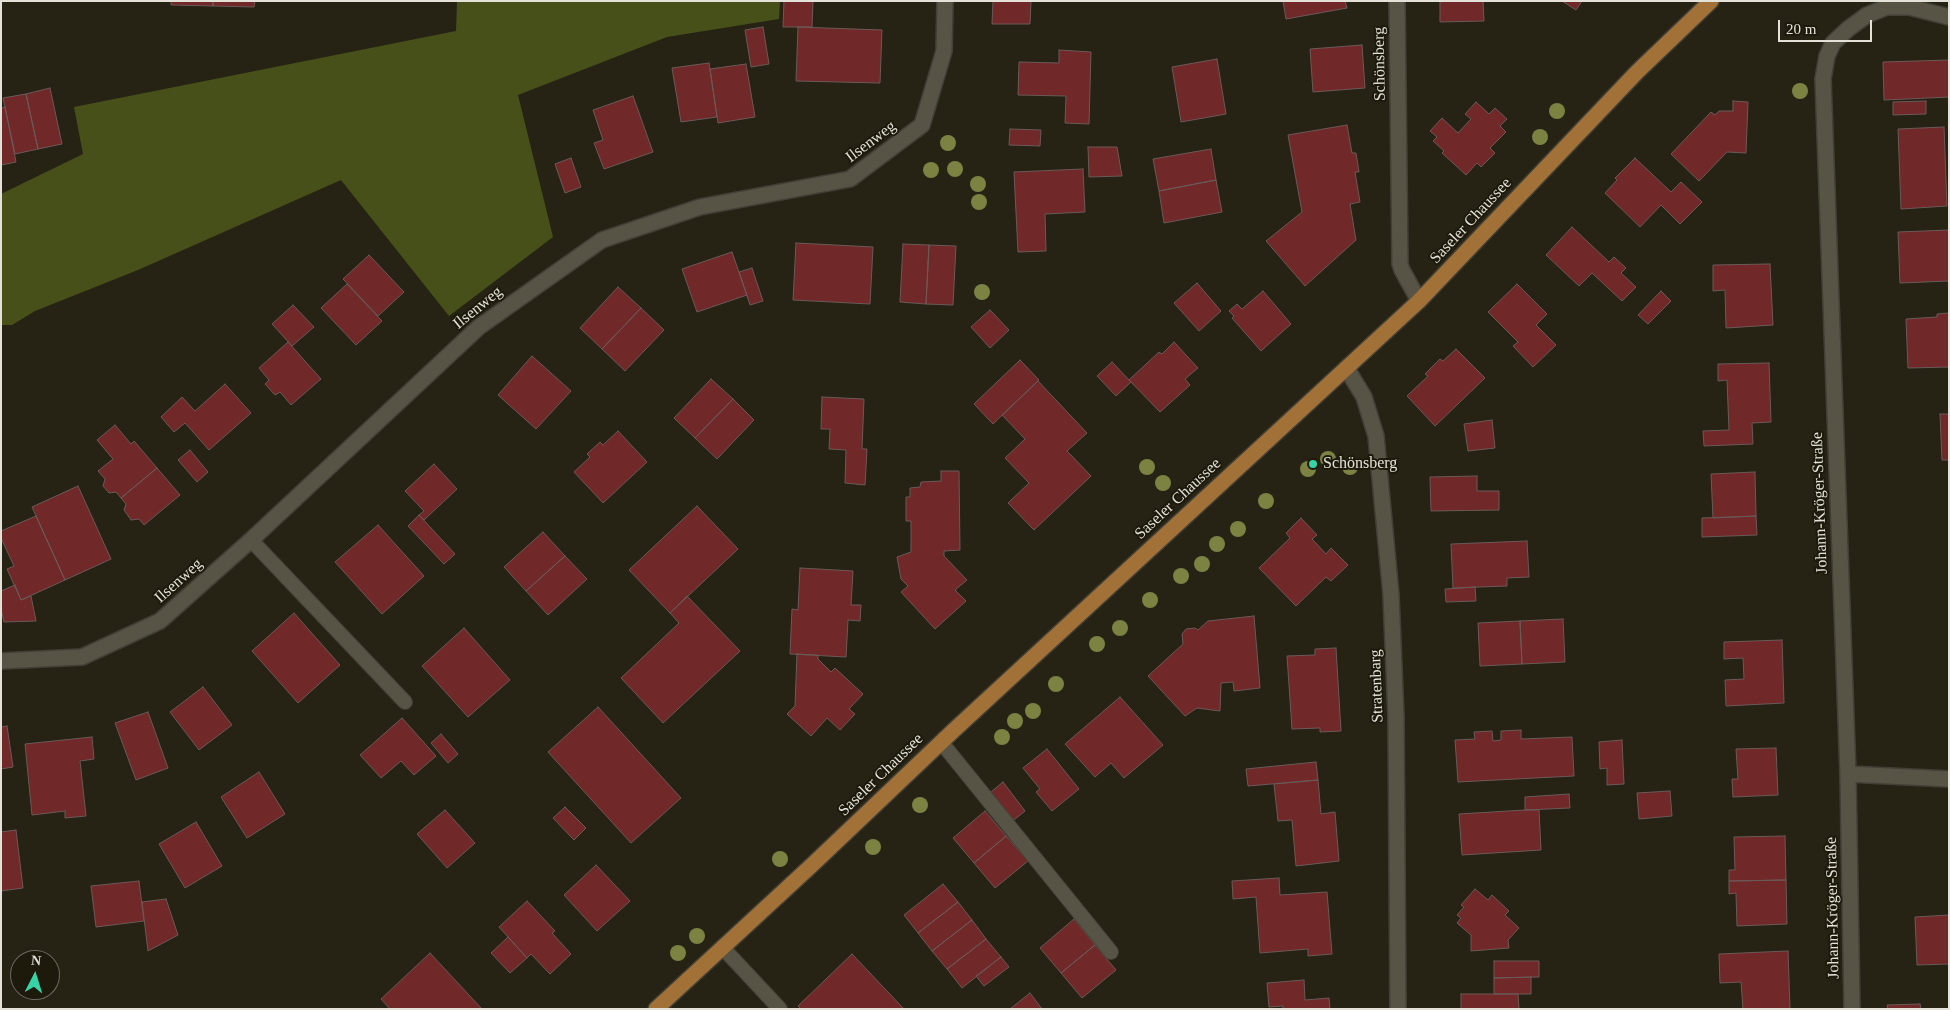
<!DOCTYPE html>
<html>
<head>
<meta charset="utf-8">
<style>
  body { margin:0 }
  #map { position:relative; width:1950px; height:1010px; overflow:hidden; background:#262315; font-family:"Times New Roman",serif }
  canvas { display:block }
  .frame { position:absolute; inset:0; border:2px solid #e3e1d8; pointer-events:none }
  .north { position:absolute; left:10px; top:950px; width:50px; height:50px; box-sizing:border-box; background:#1d1a0c; border:1px solid #6c6a5e; border-radius:50%; rotate:5deg; font-size:14px; font-weight:700; line-height:20px; text-align:center; color:#e3e1d8 }
  .north::after { content:''; display:block; margin:auto; width:18px; height:22px; background:#35d4a7; clip-path:polygon(50% 0,100% 100%,50% 72%,0 100%) }
  .scale { position:absolute; left:1778px; top:20px; width:94px; height:22px; box-sizing:border-box; border:2px solid #e3e1d8; border-top:0; padding-left:6px; font-size:15px; line-height:18px; white-space:nowrap; color:#e3e1d8; -webkit-text-stroke:4px #1d1a0c; paint-order:stroke }
</style>
</head>
<body>
<div id="map">
<canvas width="1950" height="1010"></canvas>
<div class="frame"></div>
<div class="north">N</div>
<div class="scale">20 m</div>
</div>
<script>
const context = document.querySelector('canvas').getContext('2d');
context.lineJoin = 'round';
function fillPath(path, color) {
  context.fillStyle = color;
  context.fill(path, 'evenodd');
}
function toPath(rows) {
  const path = new Path2D();
  for (const r of rows) {
    path.moveTo(r[0], r[1]);
    for (let i = 2; i < r.length; i += 2) path.lineTo(r[i], r[i + 1]);
  }
  return path;
}
function strokePath(path, color, width, dash) {
  context.strokeStyle = color;
  context.lineWidth = width;
  context.lineCap = dash ? 'butt' : 'round';
  context.setLineDash(dash || []);
  context.stroke(path);
}
function write(font, color, halo, rows, align = 'center') {
  context.font = font + ' "Times New Roman",serif';
  context.lineWidth = 4;
  context.setLineDash([]);
  context.textBaseline = 'middle';
  context.strokeStyle = halo;
  context.fillStyle = color;
  for (const [text, x, y, turn = 0] of rows) {
    context.save();
    context.translate(x, y);
    context.rotate((+turn || 0) * Math.PI / 180);
    context.textAlign = isNaN(turn) ? turn : align;
    if (halo) context.strokeText(text, 0, 0);
    context.fillText(text, 0, 0);
    context.restore();
  }
}
const green = toPath([
  [457,1,780,1,779,19,667,37,518,95,553,237,449,316,341,180,138,270,35,311,12,325,1,325,1,194,83,154,74,107,456,31]
]);
const building = toPath([
  [171,1,213,1,213,6,171,5,171,1],
  [213,1,255,1,254,7,213,6,213,1],
  [784,1,813,1,812,27,783,27,784,1],
  [993,1,1031,1,1030,24,992,24,993,1],
  [1283,1,1345,1,1347,8,1286,19,1283,1],
  [1440,1,1483,1,1484,21,1440,22,1440,1],
  [1562,1,1582,1,1576,10,1562,1],
  [763,27,769,64,751,67,745,30,763,27],
  [798,27,882,30,880,83,796,81,798,27],
  [1362,45,1365,88,1313,92,1310,49,1362,45],
  [1059,50,1091,52,1089,124,1065,123,1066,96,1018,95,1019,62,1059,63,1059,50],
  [1217,59,1226,114,1181,122,1172,67,1217,59],
  [1949,60,1949,97,1884,100,1883,62,1949,60],
  [709,63,717,117,681,122,672,68,709,63],
  [746,64,755,117,718,123,710,69,746,64],
  [50,88,62,144,38,149,26,94,50,88],
  [26,94,38,149,15,154,3,98,26,94],
  [633,96,653,152,604,169,594,143,603,140,593,110,633,96],
  [1733,101,1748,102,1746,153,1727,152,1699,181,1671,154,1711,112,1715,115,1719,111,1733,111,1733,101],
  [1926,101,1926,114,1893,115,1893,102,1926,101],
  [1476,102,1489,114,1495,108,1507,119,1500,126,1506,132,1490,148,1495,153,1481,167,1477,163,1466,175,1442,153,1444,151,1433,141,1437,137,1430,131,1442,118,1458,133,1471,119,1465,114,1476,102],
  [5,107,16,162,1,165,1,108,5,107],
  [1347,125,1352,153,1356,153,1359,172,1355,172,1360,202,1350,204,1356,240,1305,286,1266,241,1302,212,1288,135,1347,125],
  [1944,127,1947,206,1901,209,1898,129,1944,127],
  [1010,129,1041,130,1040,146,1009,145,1010,129],
  [1088,147,1117,147,1122,176,1089,177,1088,147],
  [1211,149,1216,180,1159,191,1153,159,1211,149],
  [571,158,581,187,565,193,555,164,571,158],
  [1635,158,1671,192,1681,182,1702,202,1680,224,1661,205,1640,227,1605,193,1617,180,1615,178,1635,158],
  [1083,169,1085,212,1045,214,1046,251,1018,252,1014,172,1083,169],
  [1216,180,1222,212,1164,223,1159,191,1216,180],
  [1572,227,1609,262,1614,257,1626,268,1621,273,1636,287,1622,301,1592,273,1579,286,1546,255,1572,227],
  [1949,230,1949,281,1900,283,1898,232,1949,230],
  [796,243,873,247,870,304,793,300,796,243],
  [903,244,929,245,926,304,900,302,903,244],
  [929,245,956,246,953,305,926,304,929,245],
  [732,252,747,295,697,312,682,269,732,252],
  [369,255,404,292,378,316,343,279,369,255],
  [1770,264,1773,325,1726,328,1725,290,1713,291,1713,265,1770,264],
  [752,268,763,301,750,305,739,272,752,268],
  [1197,283,1221,311,1199,331,1174,303,1197,283],
  [347,284,382,321,356,345,321,308,347,284],
  [1517,284,1547,314,1536,325,1556,345,1533,367,1513,346,1518,342,1488,312,1517,284],
  [618,287,641,308,602,349,580,328,618,287],
  [1263,291,1291,324,1261,351,1232,318,1234,316,1229,311,1237,304,1242,309,1263,291],
  [1661,291,1671,301,1648,324,1638,315,1661,291],
  [293,305,314,327,292,346,272,324,293,305],
  [641,308,664,330,625,371,602,349,641,308],
  [990,310,1009,330,990,348,971,327,990,310],
  [1949,313,1949,367,1908,368,1906,319,1937,317,1937,314,1949,313],
  [288,342,321,379,291,405,280,392,275,395,265,384,269,380,259,368,288,342],
  [1174,342,1198,368,1185,379,1190,385,1160,412,1129,380,1159,352,1162,354,1174,342],
  [1456,349,1485,378,1435,426,1407,396,1428,376,1425,374,1440,359,1443,361,1456,349],
  [532,356,571,391,536,429,498,395,532,356],
  [1020,360,1039,380,993,424,974,404,1020,360],
  [1112,362,1131,382,1116,396,1097,376,1112,362],
  [1769,363,1771,422,1752,423,1753,444,1704,446,1703,431,1729,430,1727,380,1718,381,1718,364,1769,363],
  [711,379,733,399,695,438,674,418,711,379],
  [1038,381,1087,433,1067,451,1091,476,1034,530,1008,503,1029,483,1005,458,1025,439,1002,415,1038,381],
  [225,384,251,413,209,450,185,423,174,432,161,417,182,397,195,411,225,384],
  [822,397,864,399,862,449,867,449,865,485,845,483,846,450,829,449,830,429,821,429,822,397],
  [733,399,754,420,717,459,695,438,733,399],
  [1940,414,1949,414,1949,460,1942,460,1940,414],
  [1492,420,1495,448,1468,451,1464,424,1492,420],
  [115,425,131,444,134,441,157,468,121,498,116,492,109,493,103,486,105,479,98,471,113,459,97,440,115,425],
  [618,431,647,462,603,503,574,472,590,457,587,454,600,442,603,445,618,431],
  [190,450,208,472,197,482,178,460,190,450],
  [434,464,457,489,424,520,419,515,424,511,405,491,434,464],
  [157,468,180,495,144,525,139,519,131,520,124,510,126,504,121,498,157,468],
  [941,471,959,471,960,550,944,551,944,556,967,580,955,590,966,601,935,629,901,592,908,586,901,579,897,557,911,552,911,521,906,521,906,497,910,497,910,488,920,487,921,482,941,481,941,471],
  [1755,472,1756,516,1713,518,1711,474,1755,472],
  [1477,476,1477,491,1499,491,1499,510,1431,511,1430,477,1477,476],
  [78,486,111,559,65,580,32,507,78,486],
  [697,506,738,549,670,613,629,570,697,506],
  [419,515,455,554,444,564,408,526,419,515],
  [36,516,65,580,21,600,7,569,14,566,1,538,1,531,36,516],
  [1756,516,1757,535,1702,537,1702,518,1756,516],
  [1301,518,1317,535,1312,539,1326,554,1331,548,1348,565,1331,581,1326,577,1296,606,1259,568,1290,538,1286,533,1301,518],
  [378,525,424,576,382,614,335,562,378,525],
  [543,532,565,556,526,591,504,567,543,532],
  [1527,541,1529,577,1507,578,1507,586,1453,588,1451,544,1527,541],
  [565,556,587,579,548,615,526,591,565,556],
  [800,568,853,571,851,605,861,605,860,621,848,620,846,657,790,654,792,609,798,610,800,568],
  [15,585,21,600,31,596,36,621,4,622,1,609,1,591,15,585],
  [1475,587,1476,601,1446,602,1445,589,1475,587],
  [687,596,740,651,663,723,621,678,679,623,670,613,687,596],
  [294,613,340,665,298,703,252,651,294,613],
  [1254,616,1260,688,1234,691,1233,682,1221,683,1220,711,1197,708,1185,716,1148,676,1183,644,1182,634,1186,629,1195,628,1198,630,1208,621,1254,616],
  [1563,619,1565,662,1522,664,1520,621,1563,619],
  [1520,621,1522,664,1480,666,1478,623,1520,621],
  [464,628,510,680,468,717,422,666,464,628],
  [1782,640,1784,703,1726,706,1725,680,1744,679,1743,658,1724,659,1724,642,1782,640],
  [1336,648,1341,731,1320,732,1320,728,1292,729,1287,656,1315,655,1315,649,1336,648],
  [797,654,818,655,818,659,831,672,835,668,863,694,849,709,855,714,840,730,827,718,811,736,787,714,795,706,797,654],
  [203,687,232,725,199,750,170,712,203,687],
  [1120,697,1163,745,1124,778,1111,763,1095,777,1065,744,1120,697],
  [598,707,681,798,631,843,548,752,598,707],
  [148,712,168,768,136,780,115,723,148,712],
  [402,718,436,756,414,775,401,761,381,778,360,755,402,718],
  [7,726,13,767,1,769,1,727,7,726],
  [1521,730,1521,739,1572,737,1574,776,1458,782,1455,740,1475,739,1474,732,1492,731,1493,741,1501,740,1501,731,1521,730],
  [441,734,458,754,448,763,431,743,441,734],
  [92,737,94,759,80,761,86,816,65,818,65,811,32,815,25,744,92,737],
  [1622,740,1624,784,1607,785,1607,768,1600,769,1599,742,1622,740],
  [1776,748,1778,795,1733,797,1732,779,1738,779,1736,749,1776,748],
  [1047,749,1079,789,1052,811,1036,792,1040,789,1023,768,1047,749],
  [1316,762,1318,780,1248,786,1246,769,1316,762],
  [259,772,285,814,247,838,221,797,259,772],
  [1318,780,1321,814,1335,812,1339,861,1296,866,1292,820,1278,821,1274,784,1318,780],
  [1003,782,1025,811,1014,820,991,792,1003,782],
  [1670,791,1672,816,1639,819,1637,793,1670,791],
  [1569,794,1570,808,1525,810,1525,797,1569,794],
  [565,807,586,828,574,840,553,818,565,807],
  [445,810,475,843,447,868,417,834,445,810],
  [1525,810,1539,810,1541,850,1462,855,1459,814,1525,810],
  [985,811,1006,836,974,863,953,838,985,811],
  [196,822,222,866,185,888,159,844,196,822],
  [16,830,23,888,1,891,1,832,16,830],
  [1006,836,1028,861,995,888,974,863,1006,836],
  [1785,836,1786,880,1729,881,1729,870,1735,870,1734,837,1785,836],
  [596,865,630,901,597,931,564,895,596,865],
  [1279,878,1280,895,1327,892,1332,954,1308,956,1308,949,1260,953,1256,897,1233,899,1232,881,1279,878],
  [1786,880,1787,924,1737,926,1736,893,1729,894,1729,881,1786,880],
  [139,881,144,921,96,927,91,886,139,881],
  [943,884,958,902,918,933,904,915,943,884],
  [1475,889,1488,900,1492,895,1509,911,1505,915,1519,928,1508,940,1509,948,1471,951,1471,935,1457,923,1461,918,1457,915,1464,907,1461,905,1475,889],
  [166,899,178,935,148,951,142,902,166,899],
  [527,901,555,931,552,933,571,954,550,974,531,954,527,958,499,927,527,901],
  [958,902,972,920,932,951,918,933,958,902],
  [1949,915,1949,964,1917,965,1915,917,1949,915],
  [1074,919,1095,945,1061,973,1040,948,1074,919],
  [972,920,986,939,947,969,932,951,972,920],
  [508,937,527,958,510,973,491,953,508,937],
  [986,939,1001,957,962,988,947,969,986,939],
  [1095,945,1116,970,1082,998,1061,973,1095,945],
  [1788,951,1790,1009,1743,1009,1741,982,1720,983,1719,954,1788,951],
  [430,953,482,1009,390,1009,381,999,430,953],
  [852,954,904,1009,801,1009,798,1006,852,954],
  [1001,957,1009,967,984,986,976,976,1001,957],
  [1494,961,1539,961,1539,977,1494,978,1494,961],
  [1531,977,1531,994,1494,994,1494,978,1531,977],
  [1304,980,1305,1000,1329,998,1330,1009,1283,1009,1283,1006,1269,1007,1267,983,1304,980],
  [1030,993,1042,1009,1010,1009,1030,993],
  [1461,994,1518,994,1519,1009,1461,1009,1461,994],
  [1920,1004,1921,1009,1888,1009,1887,1005,1920,1004]
]);
const lane = toPath([
  [251,540,405,702],
  [941,742,1111,952],
  [722,947,780,1009]
]);
const street = toPath([
  [1397,1,1400,264,1402,270,1419,301],
  [1347,369,1364,397,1376,436,1391,595,1396,717,1398,1009],
  [1,661,82,657,160,621,251,540,479,327,602,240,700,207,850,179,922,125,944,51,945,1],
  [1848,774,1949,779],
  [1852,1009,1848,774,1823,79,1827,56,1833,43,1848,29,1867,15,1887,7,1909,7,1949,17]
]);
const primary = toPath([
  [656,1009,812,865,953,731,1419,301,1637,72,1711,1]
]);
const trees = [
  [1800,91],
  [1557,111],
  [1540,137],
  [948,143],
  [955,169],
  [931,170],
  [978,184],
  [979,202],
  [982,292],
  [1328,459],
  [1147,467],
  [1350,467],
  [1308,469],
  [1163,483],
  [1266,501],
  [1238,529],
  [1217,544],
  [1202,564],
  [1181,576],
  [1150,600],
  [1120,628],
  [1097,644],
  [1056,684],
  [1033,711],
  [1015,721],
  [1002,737],
  [920,805],
  [873,847],
  [780,859],
  [697,936],
  [678,953]
];
const markers = [
  [1313,464,5,"#35d4a7"]
];
const streetNames = [
  ["Schönsberg",1380,64,-91],
  ["Ilsenweg",871,142,-37],
  ["Saseler Chaussee",1471,221,-47],
  ["Ilsenweg",478,308,-39],
  ["Saseler Chaussee",1178,499,-43],
  ["Johann-Kröger-Straße",1820,503,-92],
  ["Ilsenweg",179,581,-42],
  ["Stratenbarg",1377,686,-92],
  ["Saseler Chaussee",881,775,-44],
  ["Johann-Kröger-Straße",1833,908,-91]
];
const poiNames = [
  ["Schönsberg",1323,464]
];
fillPath(green, '#48501a');
fillPath(building, '#702828');
strokePath(building, '#6c5958', 1);
strokePath(lane, '#423f35', 16);
strokePath(street, '#423f35', 18);
strokePath(primary, '#423f35', 18);
strokePath(lane, '#575445', 14);
strokePath(street, '#575445', 15);
strokePath(primary, '#a17138', 15);
context.fillStyle = '#7b8242';
for (const [x, y] of trees) {
  context.beginPath();
  context.arc(x, y, 8, 0, 2 * Math.PI);
  context.fill();
}
for (const [x, y, r, color] of markers) {
  const dot = new Path2D();
  dot.arc(x, y, r, 0, 2 * Math.PI);
  context.fillStyle = color;
  context.fill(dot);
  strokePath(dot, '#1d1a0c', 2);
}
write('16px', '#e3e1d8', '#1d1a0c', streetNames);
write('16px', '#e3e1d8', '#1d1a0c', poiNames, 'left');
</script>
</body>
</html>
